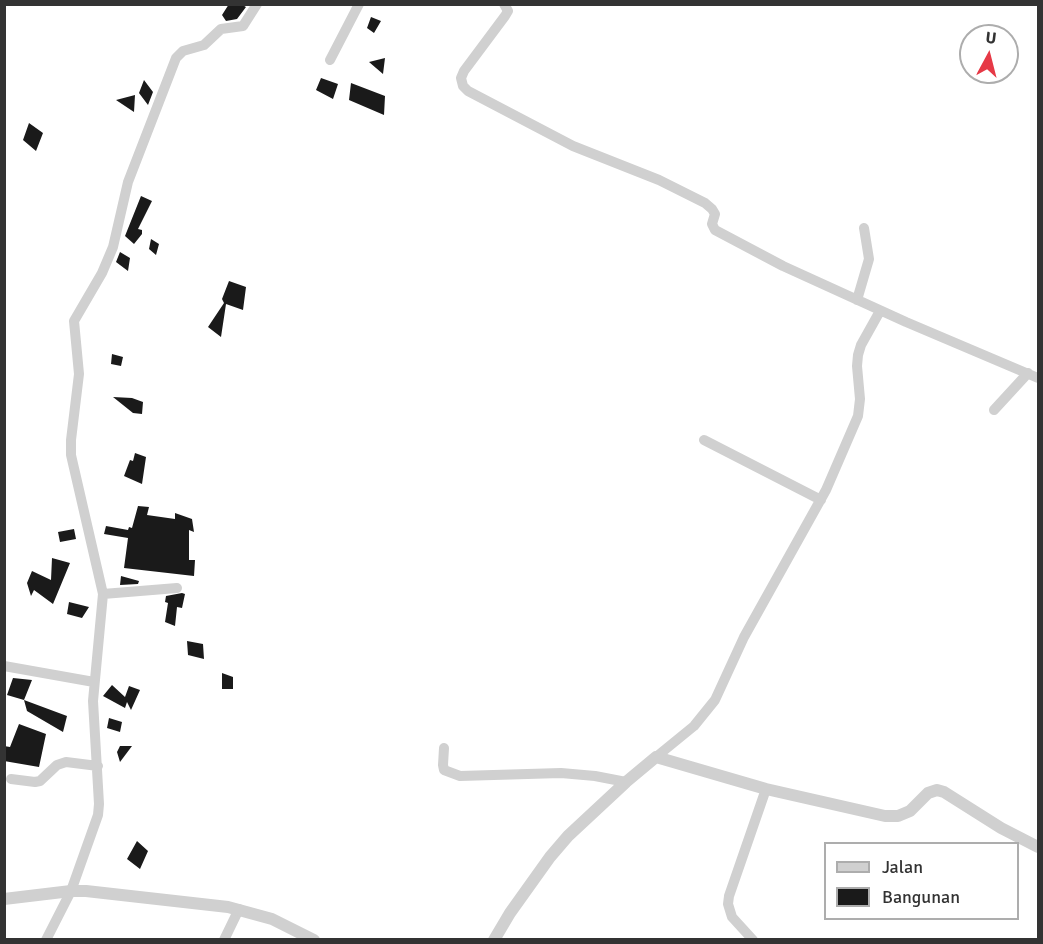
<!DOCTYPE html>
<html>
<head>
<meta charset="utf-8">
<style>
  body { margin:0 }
  #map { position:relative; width:1043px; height:944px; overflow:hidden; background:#fff; font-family:Signika,sans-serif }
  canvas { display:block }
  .frame { position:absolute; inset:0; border:6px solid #333; pointer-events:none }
  .legend { position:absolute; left:824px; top:842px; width:195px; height:78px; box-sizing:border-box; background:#fff; border:2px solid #adadad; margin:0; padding:8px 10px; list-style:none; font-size:18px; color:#333 }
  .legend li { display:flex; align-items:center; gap:12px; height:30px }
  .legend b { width:30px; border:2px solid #adadad }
  .north { position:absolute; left:959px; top:24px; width:60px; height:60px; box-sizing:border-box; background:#fff; border:2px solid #adadad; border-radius:50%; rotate:7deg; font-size:16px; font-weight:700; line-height:24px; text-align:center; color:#333 }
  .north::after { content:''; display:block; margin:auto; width:21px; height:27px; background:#e63946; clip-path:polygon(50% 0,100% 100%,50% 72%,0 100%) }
</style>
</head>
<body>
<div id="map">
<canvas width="1043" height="944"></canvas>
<div class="frame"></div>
<ul class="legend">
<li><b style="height:8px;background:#d0d0d0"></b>Jalan</li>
<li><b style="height:16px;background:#1a1a1a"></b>Bangunan</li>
</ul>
<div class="north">U</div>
</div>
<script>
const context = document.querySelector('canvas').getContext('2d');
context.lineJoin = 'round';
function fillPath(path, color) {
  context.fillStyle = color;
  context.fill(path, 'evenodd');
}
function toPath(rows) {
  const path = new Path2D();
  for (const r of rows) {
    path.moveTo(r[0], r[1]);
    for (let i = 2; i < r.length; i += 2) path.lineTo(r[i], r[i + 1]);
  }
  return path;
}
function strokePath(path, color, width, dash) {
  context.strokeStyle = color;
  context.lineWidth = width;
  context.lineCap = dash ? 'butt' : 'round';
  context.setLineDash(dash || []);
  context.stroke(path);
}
const building = toPath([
  [229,4,241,4,246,7,237,19,226,21,222,15],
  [371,17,381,21,374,33,367,28],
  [385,58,383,74,369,62],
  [321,78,338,84,333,99,316,90],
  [144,80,153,92,148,105,139,93],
  [351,83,385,96,384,115,349,100],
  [135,95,134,112,116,100],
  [29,123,43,133,36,151,23,140],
  [141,196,152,201,138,229,142,230,142,234,134,244,125,236],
  [151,239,159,244,156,255,149,249],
  [120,252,130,258,128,271,116,262],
  [229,281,246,287,243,310,226,304,221,337,208,327,224,303,222,299],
  [112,354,123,357,121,366,111,364],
  [113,397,132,398,143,402,142,414,133,413],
  [135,453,146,457,142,484,124,476,130,460,133,461],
  [138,506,149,507,147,515,175,519,175,513,192,519,194,532,189,530,189,560,195,560,194,576,124,568,128,538,104,534,106,526,128,530,129,527,132,528],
  [74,529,76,539,60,542,58,532],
  [52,558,70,563,53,604,34,590,31,596,27,583,32,571,51,580],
  [121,576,139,581,138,584,120,585],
  [182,593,185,594,182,608,177,607,175,626,165,622,168,603,165,602,166,596],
  [69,602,89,607,82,618,67,614],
  [187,641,203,644,204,659,188,655],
  [222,673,233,677,233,689,222,689],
  [13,678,32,680,24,700,7,695],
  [112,685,125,697,129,686,140,690,131,710,127,702,125,708,103,696],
  [24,700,67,716,63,732,27,711],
  [109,718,122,722,120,732,107,728],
  [19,724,46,734,39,767,4,761,4,746,10,747],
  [120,746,132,746,120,762,117,752],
  [137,841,148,851,140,869,127,859]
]);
const minor = toPath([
  [504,4,508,11,505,16,464,71,461,78,463,86,468,91,573,146,659,180,705,203,712,209,715,214,712,224,715,230,783,266,906,322,1038,378],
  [330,60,359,4],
  [857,300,869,259,864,228],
  [994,410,1028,373],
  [704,440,821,500],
  [103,594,177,588],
  [4,666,94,682],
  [444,748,443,765,444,770,460,776,561,773,595,776,626,782],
  [656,757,694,726,715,700,744,637,826,490,858,416,860,399,857,366,858,355,861,345,880,311],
  [11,779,35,782,40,781,57,765,66,762,98,766],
  [46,940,71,891,98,815,99,804,93,701,103,594,71,455,71,440,79,374,74,321,102,273,113,247,128,182,176,58,183,51,204,45,221,29,243,26,257,4],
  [224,940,239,909],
  [753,940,732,917,728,904,729,896,766,789]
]);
const tertiary = toPath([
  [4,899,71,891,86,891,228,907,272,919,314,940],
  [494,940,510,913,550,857,568,836,626,782,656,757,766,789,885,816,898,816,910,811,928,793,937,790,944,792,1001,828,1038,847]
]);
fillPath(building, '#1a1a1a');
strokePath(minor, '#d0d0d0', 10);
strokePath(tertiary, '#d0d0d0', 12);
</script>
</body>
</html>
